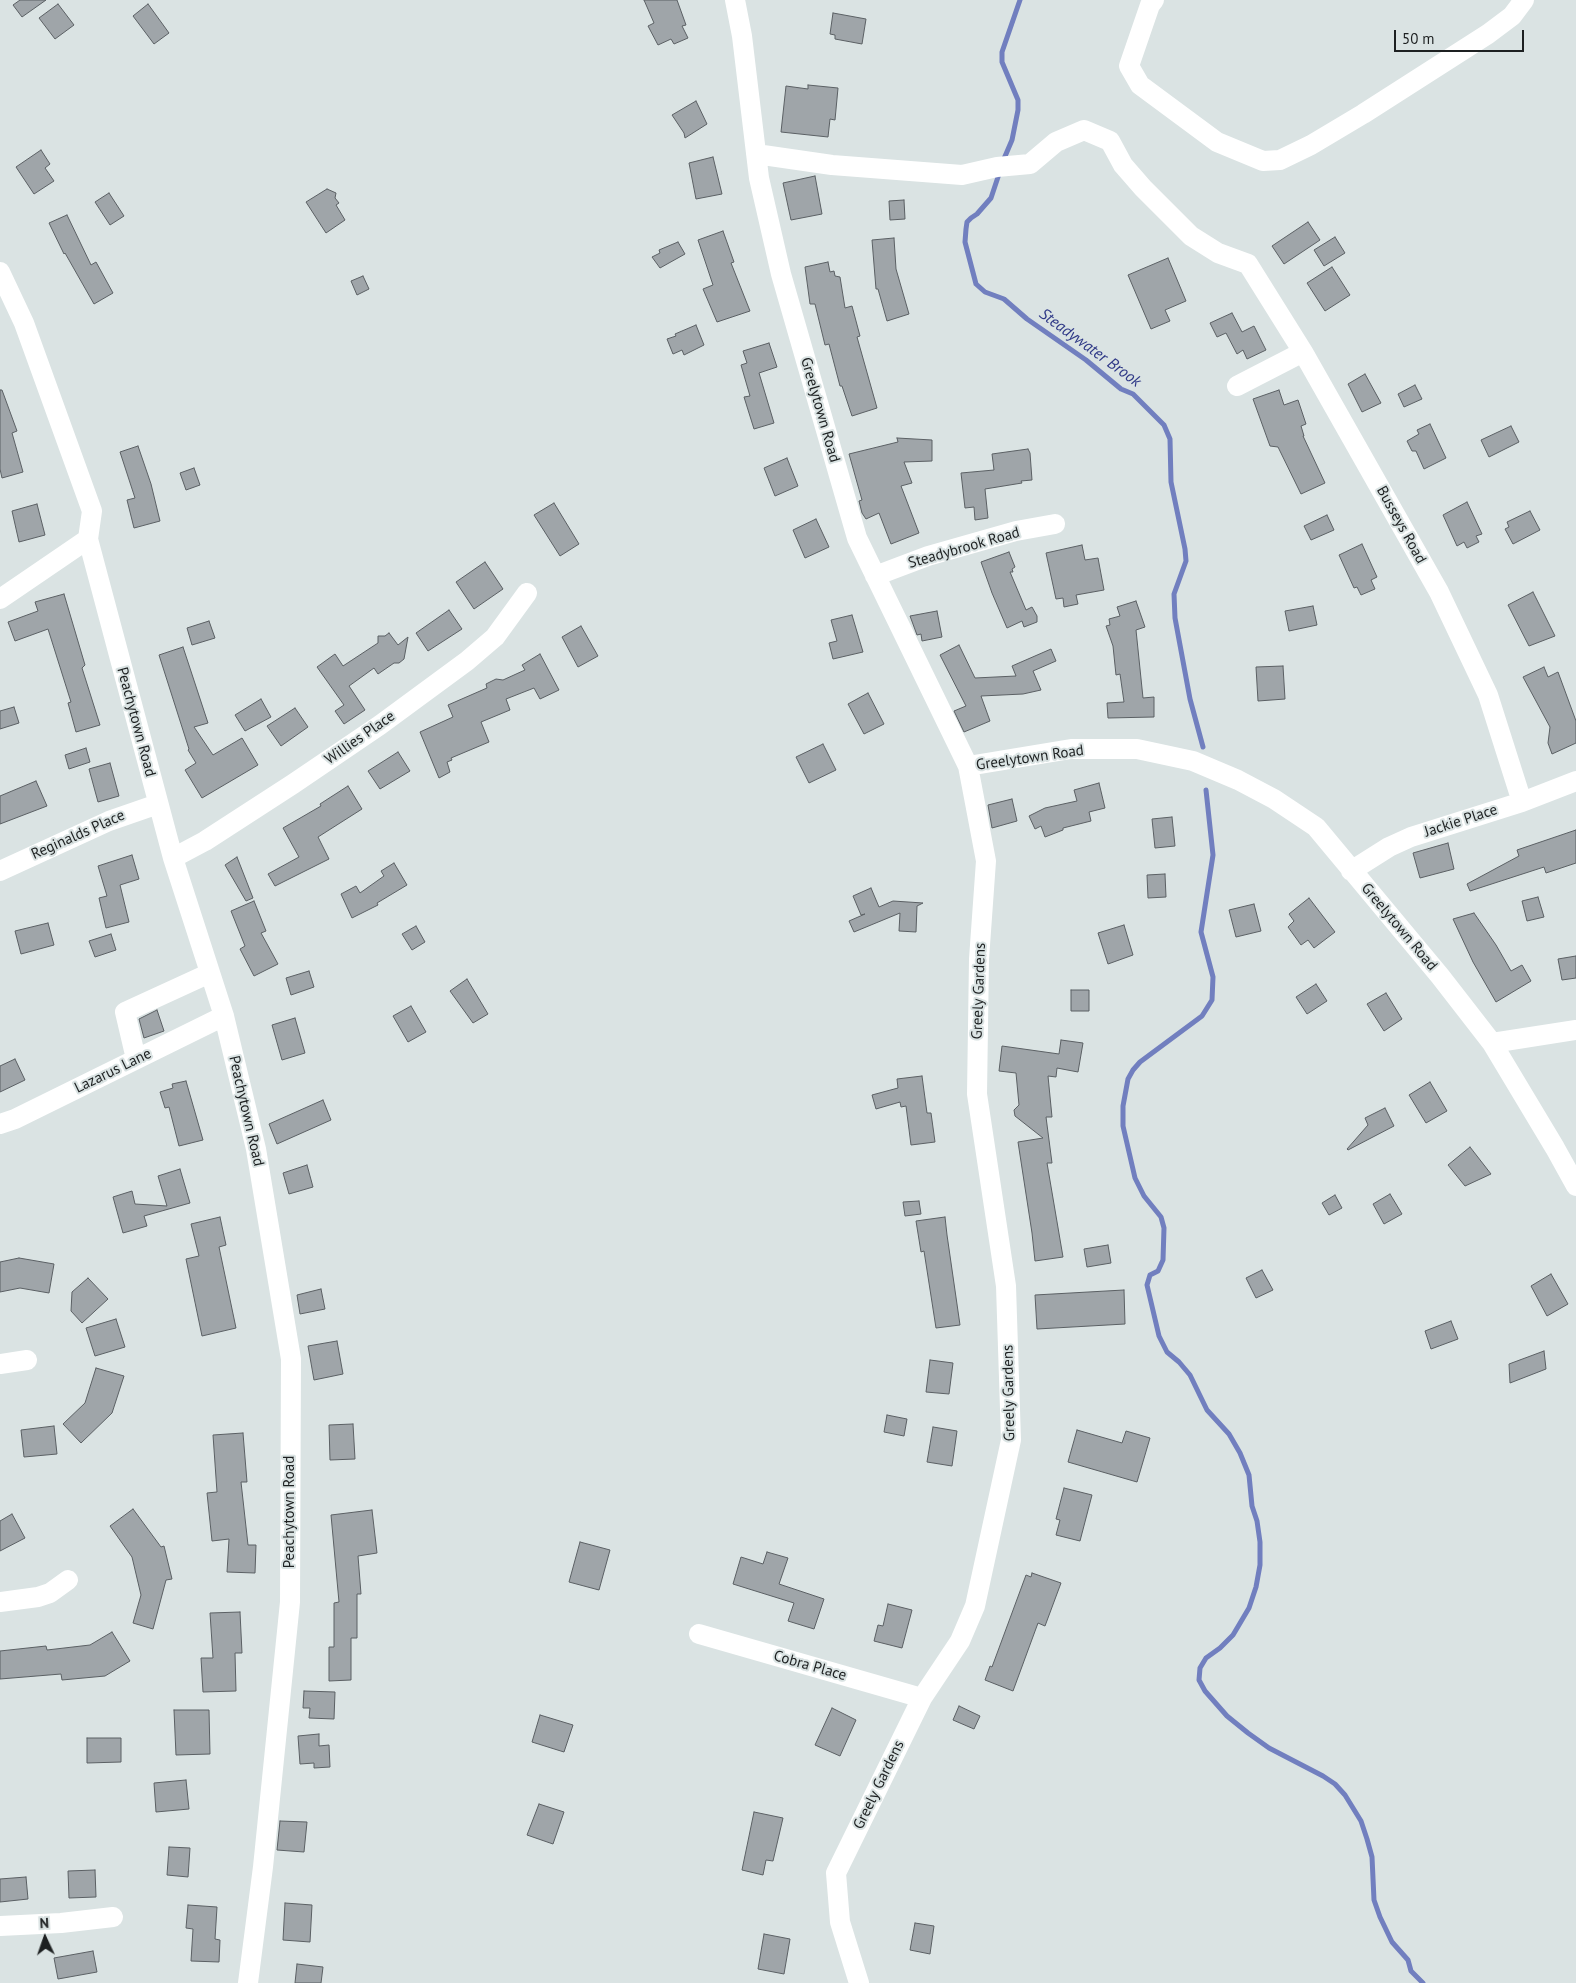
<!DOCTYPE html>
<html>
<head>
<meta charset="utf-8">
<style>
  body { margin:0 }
  #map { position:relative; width:1576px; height:1983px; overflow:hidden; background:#dae3e3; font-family:"PT Sans",sans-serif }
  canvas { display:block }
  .north { position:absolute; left:20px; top:1913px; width:50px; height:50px; -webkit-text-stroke:4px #dae3e3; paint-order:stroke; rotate:357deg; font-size:14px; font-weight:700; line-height:20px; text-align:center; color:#1d2021 }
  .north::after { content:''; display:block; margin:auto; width:18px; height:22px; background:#1d2021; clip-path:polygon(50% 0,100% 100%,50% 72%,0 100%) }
  .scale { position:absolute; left:1394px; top:30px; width:130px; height:22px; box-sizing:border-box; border:2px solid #1d2021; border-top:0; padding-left:6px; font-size:15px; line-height:18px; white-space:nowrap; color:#1d2021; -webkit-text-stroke:4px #dae3e3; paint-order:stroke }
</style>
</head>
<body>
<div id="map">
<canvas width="1576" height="1983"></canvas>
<div class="north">N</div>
<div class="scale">50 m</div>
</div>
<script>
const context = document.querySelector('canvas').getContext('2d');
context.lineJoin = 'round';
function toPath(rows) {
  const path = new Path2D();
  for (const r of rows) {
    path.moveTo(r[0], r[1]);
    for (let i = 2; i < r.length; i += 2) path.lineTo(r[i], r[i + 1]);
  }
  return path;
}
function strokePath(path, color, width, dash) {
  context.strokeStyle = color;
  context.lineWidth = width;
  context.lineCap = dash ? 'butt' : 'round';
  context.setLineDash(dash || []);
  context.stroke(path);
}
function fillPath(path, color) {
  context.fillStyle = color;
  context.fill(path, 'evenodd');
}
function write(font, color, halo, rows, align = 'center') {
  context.font = font + ' "PT Sans",sans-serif';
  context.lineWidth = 4;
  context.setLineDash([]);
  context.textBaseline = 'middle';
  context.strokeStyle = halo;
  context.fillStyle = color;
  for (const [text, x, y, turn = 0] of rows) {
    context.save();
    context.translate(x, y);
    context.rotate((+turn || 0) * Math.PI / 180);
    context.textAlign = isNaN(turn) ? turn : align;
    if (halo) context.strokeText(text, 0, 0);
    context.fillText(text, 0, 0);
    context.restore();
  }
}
const stream = toPath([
  [1003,161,1012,140,1018,110,1018,100,1002,62,1002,52,1020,0],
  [1000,171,991,198,977,214,971,218,967,222,966,229,965,242,976,284,985,292,1004,299,1027,319,1086,360,1121,389,1133,394,1164,425,1170,439,1171,482,1185,549,1186,561,1174,594,1175,618,1190,699,1203,747],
  [1206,790,1213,855,1201,932,1213,977,1212,1000,1202,1016,1140,1062,1133,1070,1128,1079,1123,1106,1123,1126,1135,1178,1144,1196,1161,1217,1164,1228,1163,1260,1158,1271,1150,1275,1147,1285,1159,1336,1167,1352,1179,1362,1190,1375,1207,1410,1229,1434,1240,1453,1249,1475,1252,1506,1257,1521,1260,1542,1260,1565,1256,1587,1249,1608,1233,1635,1220,1648,1206,1658,1200,1668,1199,1680,1205,1691,1227,1716,1248,1733,1269,1748,1323,1776,1335,1784,1345,1795,1361,1821,1367,1839,1372,1857,1374,1900,1380,1917,1392,1942,1408,1960,1411,1971,1423,1983]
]);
const building = toPath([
  [20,0,46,0,22,17,13,5,20,0],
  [644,0,677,0,686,25,682,26,688,38,674,44,671,39,658,45,648,26,654,23,644,0],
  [58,4,74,25,55,39,39,18,58,4],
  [148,4,169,33,154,44,133,16,148,4],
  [833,13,866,19,862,44,835,39,835,35,830,34,833,13],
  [808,85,838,88,835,120,830,119,828,137,781,132,786,86,808,89,808,85],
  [696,101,707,124,685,138,684,133,672,115,696,101],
  [41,150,50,164,45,168,54,181,34,194,16,167,41,150],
  [713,157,722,194,696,199,689,163,713,157],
  [815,176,822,214,791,220,783,183,815,176],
  [327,189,336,193,335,198,339,203,336,205,345,220,326,233,306,202,327,189],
  [109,193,124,216,110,225,95,202,109,193],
  [904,200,905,219,890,220,889,201,904,200],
  [67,215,91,265,96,262,113,293,94,304,65,253,64,254,49,223,67,215],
  [1308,222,1320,240,1284,264,1272,246,1308,222],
  [723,231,734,262,731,263,750,311,717,322,703,289,713,285,698,240,723,231],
  [1335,237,1345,253,1324,266,1314,250,1335,237],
  [894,238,896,269,909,314,887,321,878,289,876,289,872,240,894,238],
  [678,242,685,254,660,268,652,257,660,253,659,250,678,242],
  [1168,258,1186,301,1165,310,1170,321,1151,329,1128,275,1168,258],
  [828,262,830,272,834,271,835,276,840,277,845,308,852,306,860,336,857,337,877,408,852,416,842,386,840,386,829,344,825,345,815,304,810,304,805,267,828,262],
  [1332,267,1350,295,1325,311,1307,283,1332,267],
  [363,276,369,289,357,295,351,281,363,276],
  [1232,313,1242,332,1254,326,1266,350,1247,359,1243,350,1237,354,1226,333,1217,337,1210,323,1232,313],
  [696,325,704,345,684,355,682,350,673,354,667,339,676,336,675,334,696,325],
  [769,343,777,367,759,373,774,423,754,429,744,397,750,396,741,365,747,363,743,351,769,343],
  [1365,374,1381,403,1362,412,1348,384,1365,374],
  [1415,385,1422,399,1404,407,1398,394,1415,385],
  [0,390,2,390,17,431,12,433,23,472,2,478,0,469,0,390],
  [1279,390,1284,405,1298,400,1306,424,1301,426,1304,436,1303,436,1325,483,1301,494,1278,447,1270,446,1253,399,1279,390],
  [1430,424,1446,458,1424,469,1416,451,1412,451,1407,441,1419,434,1417,430,1430,424],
  [1511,426,1519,442,1489,457,1481,440,1511,426],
  [897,438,932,440,932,461,904,462,912,483,901,486,919,533,891,544,879,513,866,519,862,513,859,501,862,500,849,454,898,442,897,438],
  [138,446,151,484,160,521,134,528,127,500,135,498,120,452,138,446],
  [1028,449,1030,453,1032,480,1021,481,1022,483,985,489,988,518,975,520,974,507,965,508,961,473,994,470,992,454,1028,449],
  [787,458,798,486,775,496,764,468,787,458],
  [194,468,200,485,186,490,180,473,194,468],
  [1467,502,1482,534,1476,536,1479,542,1467,548,1464,542,1457,546,1443,515,1467,502],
  [554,503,579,544,560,556,534,515,554,503],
  [37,504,45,535,19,542,12,511,37,504],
  [1530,511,1540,530,1513,544,1505,529,1509,527,1507,522,1530,511],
  [1327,515,1334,530,1311,540,1304,526,1327,515],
  [816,519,829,547,805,558,793,530,816,519],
  [1362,544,1377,577,1371,580,1375,589,1361,595,1357,587,1354,588,1339,555,1362,544],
  [1082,545,1085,560,1098,558,1104,590,1076,595,1078,604,1064,607,1063,598,1056,599,1046,553,1082,545],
  [1009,552,1015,567,1012,569,1013,572,1010,572,1026,610,1032,607,1037,616,1037,622,1024,627,1022,621,1007,628,992,593,981,562,1009,552],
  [485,562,503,589,474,609,456,582,485,562],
  [1533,592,1555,636,1529,646,1508,605,1533,592],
  [64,594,85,665,82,668,100,725,76,732,68,703,71,702,48,629,15,641,8,622,38,611,35,602,64,594],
  [1136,601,1145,627,1136,630,1143,698,1154,697,1154,717,1108,718,1107,703,1124,702,1120,674,1116,675,1113,646,1106,626,1110,625,1109,619,1120,616,1117,607,1136,601],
  [1313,606,1317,625,1289,631,1285,611,1313,606],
  [449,610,462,629,428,651,416,633,449,610],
  [937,611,942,637,922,641,921,634,917,635,910,616,937,611],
  [852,615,863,652,833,659,829,643,837,641,831,620,852,615],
  [209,621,215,638,192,645,187,628,209,621],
  [581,626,598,656,578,667,562,637,581,626],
  [389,633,398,645,408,637,404,659,399,663,394,663,378,674,374,668,349,686,365,710,344,724,335,711,344,705,317,667,335,654,343,666,378,643,378,636,385,636,389,633],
  [959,645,975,678,1016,676,1012,666,1051,649,1056,661,1033,671,1041,690,1023,694,981,696,990,721,964,732,954,711,966,706,940,655,959,645],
  [183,647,208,723,194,727,213,755,242,738,258,765,202,798,185,770,196,763,188,750,189,749,159,655,183,647],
  [540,654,559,690,540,699,534,688,506,699,510,710,481,722,489,742,451,758,452,760,447,762,450,772,439,778,420,732,453,717,448,705,487,688,486,684,496,679,503,680,525,670,522,665,540,654],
  [1283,666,1285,699,1258,701,1256,667,1283,666],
  [1544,667,1548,677,1558,672,1576,721,1576,743,1552,754,1548,743,1550,727,1523,677,1544,667],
  [868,693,884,724,864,734,848,704,868,693],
  [261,699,271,717,245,731,235,715,261,699],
  [14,707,19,723,0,729,0,711,14,707],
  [295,708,308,727,281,746,267,726,295,708],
  [823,744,836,770,809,783,796,757,823,744],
  [86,748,90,762,69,769,65,755,86,748],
  [398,752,410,771,380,789,368,771,398,752],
  [110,763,119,796,98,802,89,769,110,763],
  [36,781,47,806,0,824,0,796,36,781],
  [1099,783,1105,808,1089,812,1091,821,1063,828,1063,830,1045,837,1041,826,1035,829,1029,816,1045,808,1077,801,1074,790,1099,783],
  [348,786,362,809,318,837,329,859,275,886,268,874,299,857,283,828,321,806,320,804,348,786],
  [1012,799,1017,821,992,828,988,805,1012,799],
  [1172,817,1175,846,1155,848,1152,819,1172,817],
  [1576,830,1576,863,1546,873,1544,867,1470,891,1467,884,1519,856,1517,850,1576,830],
  [1448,843,1454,869,1420,878,1413,853,1448,843],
  [132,855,139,879,120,885,129,922,106,928,99,898,107,896,98,866,132,855],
  [237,857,253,898,246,901,225,865,237,857],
  [394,863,407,885,377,903,378,905,352,918,341,894,356,886,360,893,384,876,381,871,394,863],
  [1165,874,1166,897,1148,898,1147,875,1165,874],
  [871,888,879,907,893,901,923,903,917,906,916,932,899,931,900,913,854,932,849,921,865,914,861,915,853,896,871,888],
  [1538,897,1544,917,1527,921,1522,901,1538,897],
  [1309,898,1335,932,1314,948,1308,940,1301,945,1288,927,1294,921,1289,914,1309,898],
  [254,901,266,931,261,933,278,964,254,976,240,949,245,946,231,911,254,901],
  [1254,904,1261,931,1236,937,1229,910,1254,904],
  [1474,913,1496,945,1511,971,1522,965,1531,981,1496,1002,1473,962,1453,919,1474,913],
  [48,923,54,945,21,954,15,931,48,923],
  [1124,925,1133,955,1108,964,1098,933,1124,925],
  [416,926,425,942,412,950,402,934,416,926],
  [111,934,116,950,95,957,89,941,111,934],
  [1576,956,1576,978,1562,980,1558,959,1576,956],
  [309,971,314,987,291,995,286,978,309,971],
  [467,979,488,1014,473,1023,450,991,467,979],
  [1316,984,1327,1001,1307,1014,1296,997,1316,984],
  [1071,990,1089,990,1089,1011,1071,1011,1071,990],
  [1386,993,1402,1019,1384,1031,1367,1004,1386,993],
  [411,1006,426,1032,408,1042,393,1016,411,1006],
  [157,1010,164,1031,144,1038,139,1019,157,1010],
  [295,1018,305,1053,282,1060,272,1025,295,1018],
  [1061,1040,1083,1043,1078,1072,1057,1068,1056,1077,1048,1076,1052,1117,1046,1117,1052,1163,1047,1163,1063,1257,1035,1261,1032,1233,1018,1142,1043,1138,1015,1116,1014,1110,1019,1105,1016,1073,999,1071,1002,1046,1059,1054,1061,1040],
  [15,1059,25,1080,0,1092,0,1066,15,1059],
  [922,1076,927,1113,931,1113,935,1142,911,1145,906,1106,901,1107,900,1102,876,1109,872,1095,898,1088,897,1079,922,1076],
  [186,1081,203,1140,179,1146,169,1107,165,1108,160,1092,173,1088,172,1084,186,1081],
  [1430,1082,1447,1111,1426,1123,1409,1095,1430,1082],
  [323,1100,331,1120,277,1144,269,1124,323,1100],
  [1385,1108,1394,1126,1348,1150,1347,1149,1368,1125,1365,1118,1385,1108],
  [1470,1147,1491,1174,1465,1186,1448,1165,1470,1147],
  [307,1165,313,1187,289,1194,283,1173,307,1165],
  [180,1169,190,1203,144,1216,147,1226,123,1233,113,1197,132,1191,135,1204,167,1206,158,1176,180,1169],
  [1390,1194,1402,1214,1384,1224,1373,1204,1390,1194],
  [1335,1195,1342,1208,1329,1215,1322,1203,1335,1195],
  [919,1201,921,1214,905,1216,903,1202,919,1201],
  [220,1217,226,1245,219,1247,236,1328,202,1336,186,1259,199,1256,191,1224,220,1217],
  [945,1217,947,1235,960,1325,936,1328,924,1251,921,1252,916,1221,945,1217],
  [1108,1245,1111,1263,1087,1267,1084,1249,1108,1245],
  [19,1258,54,1264,49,1293,20,1288,0,1292,0,1262,19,1258],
  [1262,1270,1273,1290,1256,1298,1246,1278,1262,1270],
  [1551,1274,1568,1304,1547,1316,1531,1286,1551,1274],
  [88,1278,108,1299,82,1323,71,1311,72,1292,88,1278],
  [321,1289,325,1309,300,1314,297,1295,321,1289],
  [1124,1290,1125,1324,1037,1329,1035,1295,1124,1290],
  [116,1319,125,1347,95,1356,86,1328,116,1319],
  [1451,1321,1458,1339,1431,1349,1425,1331,1451,1321],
  [337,1341,343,1374,314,1380,308,1346,337,1341],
  [1544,1351,1546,1369,1510,1383,1509,1364,1544,1351],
  [930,1360,953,1363,949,1394,926,1392,930,1360],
  [96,1368,124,1376,112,1413,81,1443,63,1424,85,1403,96,1368],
  [887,1415,907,1419,904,1436,884,1432,887,1415],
  [353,1424,355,1459,330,1460,329,1425,353,1424],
  [54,1426,57,1454,24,1457,21,1430,54,1426],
  [933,1427,957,1431,952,1466,927,1462,933,1427],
  [1077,1430,1122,1443,1126,1431,1150,1438,1137,1482,1068,1462,1077,1430],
  [243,1433,247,1482,241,1482,248,1545,256,1545,255,1573,227,1572,229,1539,212,1541,207,1493,217,1492,213,1435,243,1433],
  [1064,1488,1092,1495,1080,1541,1056,1535,1060,1520,1056,1519,1064,1488],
  [133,1509,161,1547,164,1546,172,1579,166,1580,153,1629,133,1623,141,1595,132,1557,110,1526,133,1509],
  [372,1510,377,1553,358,1556,361,1594,357,1594,357,1638,351,1638,351,1680,329,1681,329,1647,334,1647,334,1603,339,1602,331,1515,372,1510],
  [12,1514,25,1538,0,1551,0,1521,12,1514],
  [580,1542,610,1550,599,1590,569,1582,580,1542],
  [767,1552,788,1558,779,1584,824,1599,814,1629,788,1621,794,1603,733,1584,741,1557,763,1564,767,1552],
  [1032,1573,1061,1583,1045,1626,1038,1623,1013,1691,985,1680,990,1666,992,1667,1026,1575,1031,1577,1032,1573],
  [888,1604,912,1610,902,1648,874,1641,878,1625,883,1626,888,1604],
  [240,1612,242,1653,235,1653,236,1691,203,1692,201,1658,213,1658,210,1613,240,1612],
  [112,1632,130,1661,105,1676,62,1680,61,1674,0,1679,0,1651,46,1646,47,1650,90,1645,112,1632],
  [304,1691,335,1692,334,1719,309,1718,310,1708,303,1708,304,1691],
  [959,1706,980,1716,974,1729,953,1720,959,1706],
  [832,1708,856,1720,840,1756,815,1745,832,1708],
  [174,1710,209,1710,210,1754,176,1755,174,1710],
  [540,1715,573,1725,564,1752,532,1742,540,1715],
  [319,1734,319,1746,329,1745,330,1767,314,1768,314,1763,300,1764,298,1736,319,1734],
  [87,1738,121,1738,121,1762,87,1763,87,1738],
  [186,1780,189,1809,156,1812,154,1783,186,1780],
  [539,1804,564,1812,553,1844,527,1835,539,1804],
  [754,1812,783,1818,773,1861,766,1860,763,1875,742,1870,754,1812],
  [280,1821,307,1822,304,1852,277,1850,280,1821],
  [169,1847,190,1848,188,1877,167,1875,169,1847],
  [95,1870,96,1897,69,1898,68,1871,95,1870],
  [26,1877,28,1899,0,1902,0,1879,26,1877],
  [285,1903,312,1905,310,1942,283,1940,285,1903],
  [188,1905,217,1907,215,1939,220,1940,219,1962,191,1961,193,1929,186,1928,188,1905],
  [915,1923,934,1926,930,1954,910,1950,915,1923],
  [764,1934,790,1939,784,1974,758,1969,764,1934],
  [93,1951,97,1972,58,1979,54,1958,93,1951],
  [297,1964,323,1967,321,1983,295,1983,297,1964]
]);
const minor = toPath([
  [735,0,742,36,759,178,781,274,857,538,968,766,1071,749,1137,749,1193,761,1238,780,1274,799,1316,827,1440,976,1492,1043,1555,1148,1576,1186],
  [1154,0,1150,5,1129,66,1140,85,1217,142,1263,161,1280,160,1311,145,1363,114,1488,34,1512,16,1524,0],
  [756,154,832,165,962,175,997,167,1030,164,1056,142,1084,130,1110,141,1123,165,1143,188,1191,236,1218,253,1248,264,1303,352,1439,592,1488,695,1522,802],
  [0,272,24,323,92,511,88,539,173,858,224,1016,256,1149,291,1359,290,1602,263,1867,248,1983],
  [1237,386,1303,352],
  [875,576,928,556,1016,531,1055,524],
  [0,599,88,539],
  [173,858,205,841,293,784,380,725,467,661,495,637,527,593],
  [0,871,109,821,158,804],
  [1351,871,1389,847,1411,837,1522,802,1576,781],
  [1492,1043,1576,1030],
  [136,1059,125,1012,210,973],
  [0,1124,15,1119,224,1016],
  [0,1364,27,1360],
  [0,1602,38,1597,50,1593,68,1580],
  [699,1634,922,1698],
  [0,1926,61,1923,113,1917],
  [859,1983,840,1922,836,1873,922,1698,960,1641,975,1606,1011,1440,1006,1286,977,1094,979,959,986,861,968,766]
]);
const streetNames = [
  ["Greelytown Road",820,410,74],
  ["Busseys Road",1401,525,61],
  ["Steadybrook Road",964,548,-16],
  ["Peachytown Road",136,722,75],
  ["Willies Place",360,738,-35],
  ["Greelytown Road",1030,758,-8],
  ["Jackie Place",1461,821,-18],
  ["Reginalds Place",78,835,-24],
  ["Greelytown Road",1399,927,50],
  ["Greely Gardens",979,991,-88],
  ["Lazarus Lane",113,1071,-26],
  ["Peachytown Road",246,1111,77],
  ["Greely Gardens",1009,1393,-91],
  ["Peachytown Road",290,1512,-90],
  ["Cobra Place",810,1666,16],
  ["Greely Gardens",879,1785,-64]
];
const waterNames = [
  ["Steadywater Brook",1090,348,36]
];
strokePath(stream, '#717fbf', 5);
fillPath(building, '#9fa5a9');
strokePath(building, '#5b6064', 1);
strokePath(minor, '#fff', 20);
write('15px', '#1d2021', '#dae3e3', streetNames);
write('italic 16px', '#2f3987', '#dae3e3', waterNames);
</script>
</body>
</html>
